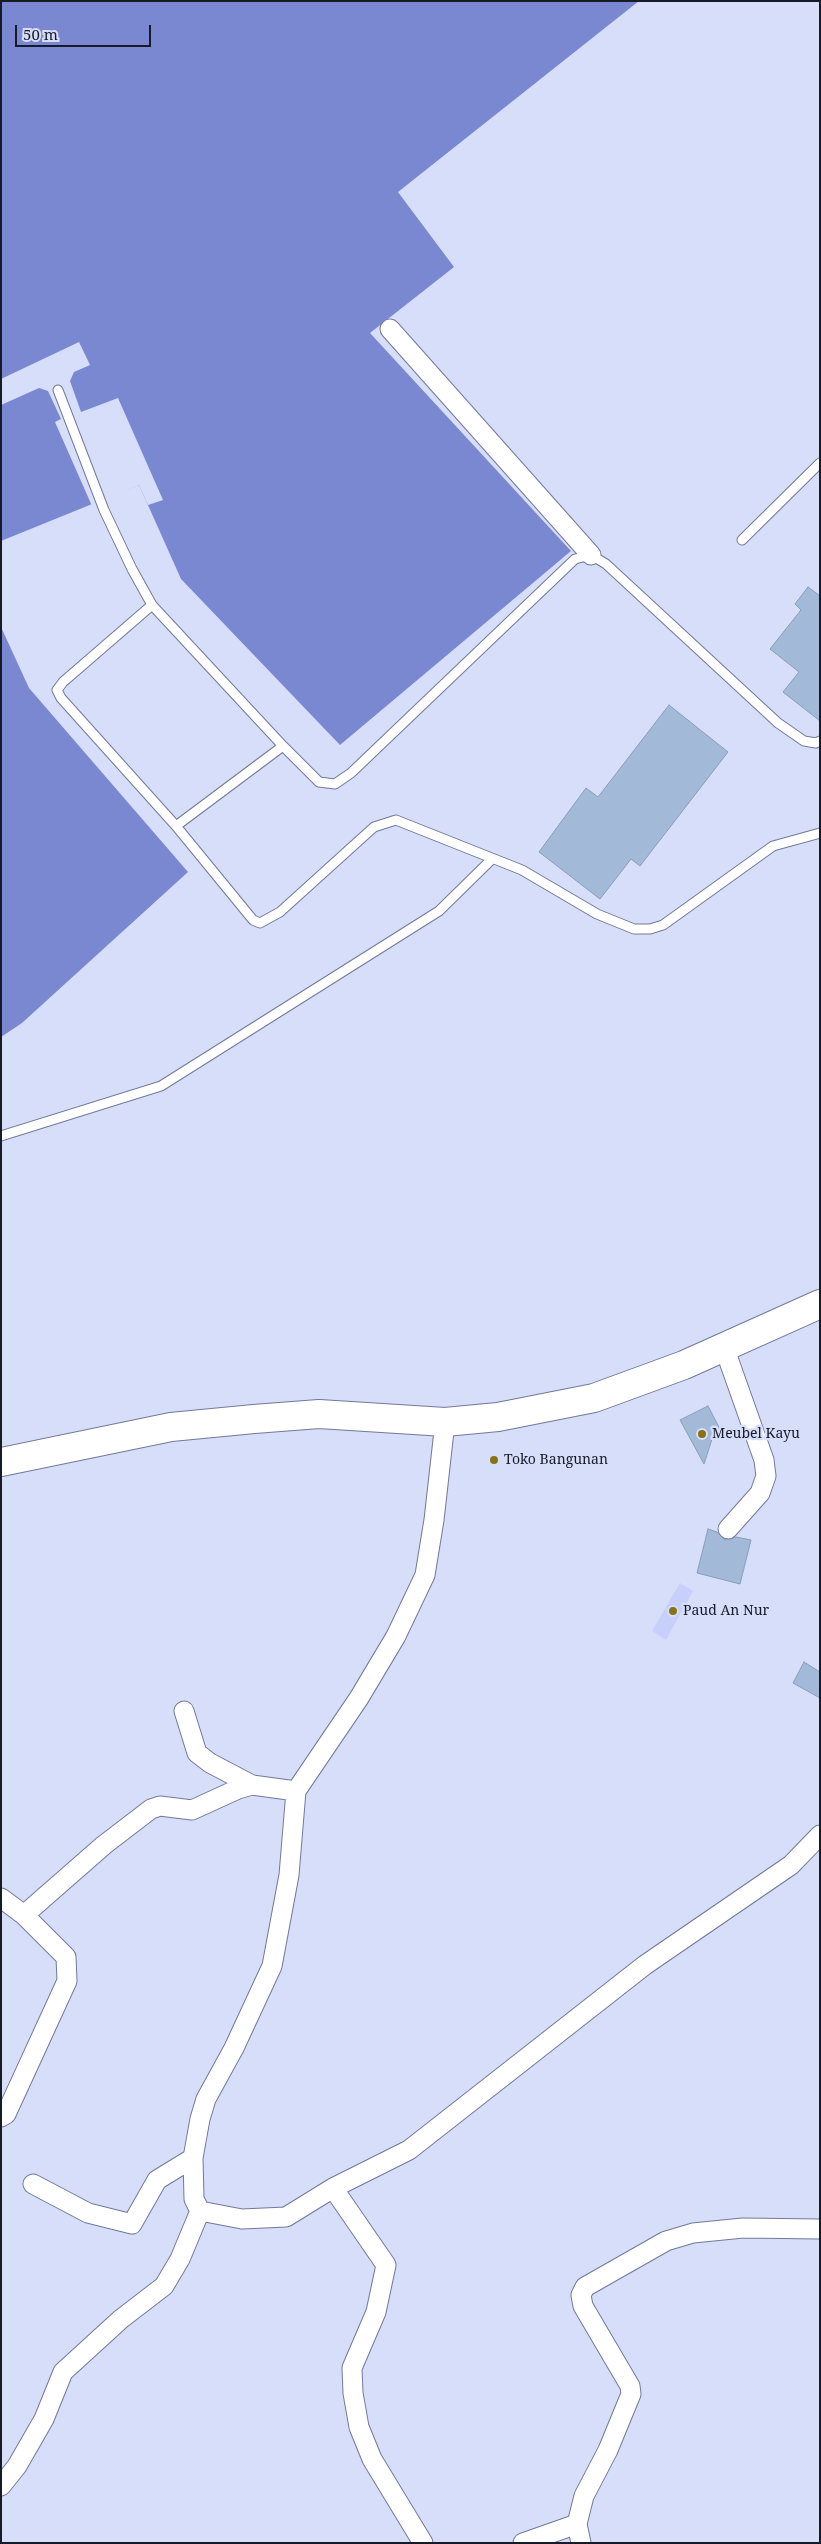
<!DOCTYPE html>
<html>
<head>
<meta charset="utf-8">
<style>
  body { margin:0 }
  #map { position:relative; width:821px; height:2544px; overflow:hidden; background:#d7defa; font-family:"Noto Serif",serif }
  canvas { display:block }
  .frame { position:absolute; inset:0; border:2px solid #171a27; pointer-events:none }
  .scale { position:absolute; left:15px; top:25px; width:136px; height:22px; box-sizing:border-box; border:2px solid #171a27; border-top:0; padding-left:6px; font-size:15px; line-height:18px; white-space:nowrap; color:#171a27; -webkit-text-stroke:4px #d7defa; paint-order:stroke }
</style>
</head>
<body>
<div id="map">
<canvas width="821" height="2544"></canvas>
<div class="frame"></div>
<div class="scale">50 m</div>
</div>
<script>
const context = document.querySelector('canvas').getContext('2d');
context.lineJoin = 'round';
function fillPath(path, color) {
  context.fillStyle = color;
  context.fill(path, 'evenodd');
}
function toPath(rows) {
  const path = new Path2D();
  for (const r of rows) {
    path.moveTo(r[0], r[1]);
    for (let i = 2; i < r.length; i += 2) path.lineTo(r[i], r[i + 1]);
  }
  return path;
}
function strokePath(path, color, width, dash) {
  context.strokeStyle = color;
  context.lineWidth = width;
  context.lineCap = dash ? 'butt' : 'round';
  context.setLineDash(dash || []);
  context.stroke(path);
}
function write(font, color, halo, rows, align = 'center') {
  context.font = font + ' "Noto Serif",serif';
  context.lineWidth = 4.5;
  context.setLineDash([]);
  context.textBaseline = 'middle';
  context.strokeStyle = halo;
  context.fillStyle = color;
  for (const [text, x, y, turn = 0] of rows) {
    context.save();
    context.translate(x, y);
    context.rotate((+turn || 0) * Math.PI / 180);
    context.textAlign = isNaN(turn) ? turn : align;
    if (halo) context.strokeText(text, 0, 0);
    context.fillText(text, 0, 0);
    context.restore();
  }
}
const built = toPath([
  [680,1583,693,1591,666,1640,652,1631]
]);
const water = toPath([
  [1,1,639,1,398,192,454,267,370,333,571,551,340,745,181,579,139,485,1,541],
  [1,627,29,688,188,872,22,1023,1,1037]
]);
const pier = toPath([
  [79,342,90,365,74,372,70,381,81,412,118,398,163,500,148,505,139,485,92,506,55,422,61,419,48,391,39,388,1,405,1,379]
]);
const building = toPath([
  [808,587,820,596,820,721,783,692,799,672,770,649,801,610,795,604,808,587],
  [669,705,728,752,640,866,631,859,600,899,539,852,586,788,598,797,669,705],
  [708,1406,721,1431,713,1436,704,1464,680,1420,708,1406],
  [708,1529,717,1532,725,1540,736,1537,751,1540,740,1584,697,1573,708,1529],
  [804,1662,820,1672,820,1698,793,1683,804,1662]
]);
const service = toPath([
  [58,390,104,510,132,569,152,605,283,746,176,826],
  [742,540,820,463],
  [152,605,63,682,57,690,61,698,176,826,253,920,260,923,280,912,374,827,396,820,522,870,597,914,634,929,650,929,663,925,773,846,820,833],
  [283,746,319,782,335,784,351,773,575,559,591,555,606,564,778,723,804,741,816,743,820,741],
  [1,1136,161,1086,439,911,492,859]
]);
const minor = toPath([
  [390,329,591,555],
  [724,1347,764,1460,766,1476,760,1493,728,1529],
  [445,1422,434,1520,425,1575,396,1636,359,1698,296,1791,289,1875,272,1966,234,2048,206,2099,200,2119,193,2158,194,2199,200,2211,242,2219,286,2217,333,2188,409,2150,645,1965,791,1865,820,1835],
  [184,1711,197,1753,210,1763,252,1785],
  [1,1898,24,1915,66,1957,67,1981,6,2114,1,2117],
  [24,1915,104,1845,151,1809,160,1806,192,1810,238,1789,252,1785,296,1791],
  [33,2184,88,2213,132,2224,157,2180,193,2158],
  [333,2188,386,2265,376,2312,352,2368,353,2393,359,2427,372,2459,423,2543],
  [1,2486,17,2466,44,2419,63,2372,121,2319,164,2286,180,2259,200,2211],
  [523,2543,577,2524],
  [581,2543,577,2524,584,2496,608,2450,631,2394,630,2386,583,2306,581,2295,585,2287,666,2241,693,2233,743,2228,820,2229]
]);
const trunk = toPath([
  [1,1462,171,1427,254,1419,319,1414,445,1422,498,1417,594,1398,684,1365,820,1304]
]);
const markers = [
  [702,1434,5,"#887214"],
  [494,1460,5,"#887214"],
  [673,1611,5,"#887214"]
];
const poiNames = [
  ["Meubel Kayu",712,1434],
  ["Toko Bangunan",504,1460],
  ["Paud An Nur",683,1611]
];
fillPath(built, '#c6d0fa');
fillPath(water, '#7a88d2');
fillPath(pier, '#d7defa');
fillPath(building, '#a2bad8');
strokePath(building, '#879ebb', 1);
strokePath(service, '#727999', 11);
strokePath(minor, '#727999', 21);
strokePath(trunk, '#727999', 30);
strokePath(service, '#fff', 9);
strokePath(minor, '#fff', 19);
strokePath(trunk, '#fff', 28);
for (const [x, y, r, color] of markers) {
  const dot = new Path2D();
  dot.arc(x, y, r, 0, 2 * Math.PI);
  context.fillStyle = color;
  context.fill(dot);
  strokePath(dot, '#d7defa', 2);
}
write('14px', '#171a27', '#d7defa', poiNames, 'left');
</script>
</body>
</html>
